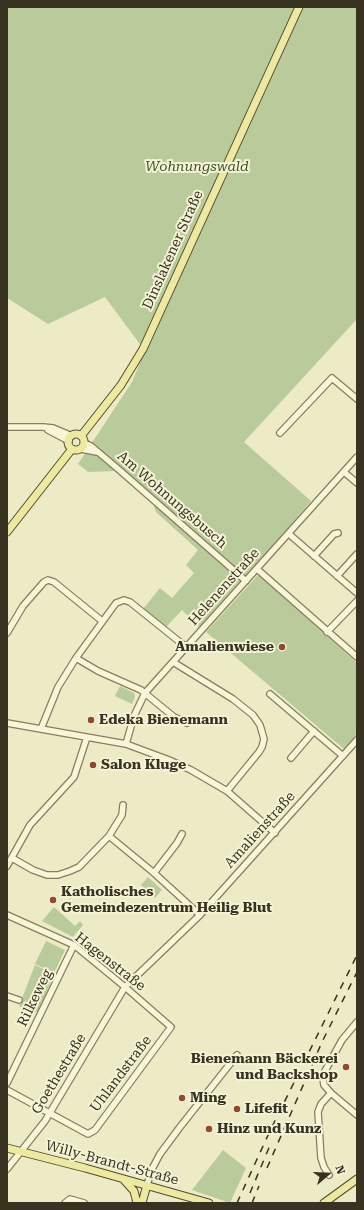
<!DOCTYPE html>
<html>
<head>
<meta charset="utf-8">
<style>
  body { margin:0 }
  #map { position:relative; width:364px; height:1210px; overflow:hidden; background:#ecebc6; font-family:"Roboto Serif",serif }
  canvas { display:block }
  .frame { position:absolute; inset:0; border:8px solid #383220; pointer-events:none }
  .north { position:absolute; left:308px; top:1154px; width:40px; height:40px; -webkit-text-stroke:3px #f4f3d6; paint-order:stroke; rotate:71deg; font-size:11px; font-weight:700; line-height:16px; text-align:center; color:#383220 }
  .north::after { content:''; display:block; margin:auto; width:14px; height:18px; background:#383220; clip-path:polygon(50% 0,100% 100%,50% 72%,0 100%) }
</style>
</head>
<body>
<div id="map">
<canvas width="364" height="1210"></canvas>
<div class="frame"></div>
<div class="north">N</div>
</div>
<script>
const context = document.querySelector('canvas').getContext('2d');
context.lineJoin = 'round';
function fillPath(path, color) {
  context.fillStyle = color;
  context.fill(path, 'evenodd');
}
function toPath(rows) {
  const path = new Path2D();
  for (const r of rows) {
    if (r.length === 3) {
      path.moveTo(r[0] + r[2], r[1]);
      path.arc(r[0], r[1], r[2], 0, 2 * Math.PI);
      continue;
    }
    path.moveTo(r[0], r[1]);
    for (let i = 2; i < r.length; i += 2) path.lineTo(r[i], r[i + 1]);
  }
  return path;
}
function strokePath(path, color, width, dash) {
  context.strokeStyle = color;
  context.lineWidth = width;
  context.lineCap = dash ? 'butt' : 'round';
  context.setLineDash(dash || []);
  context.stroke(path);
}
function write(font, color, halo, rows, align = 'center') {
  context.font = font + ' "Roboto Serif",serif';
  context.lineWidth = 4;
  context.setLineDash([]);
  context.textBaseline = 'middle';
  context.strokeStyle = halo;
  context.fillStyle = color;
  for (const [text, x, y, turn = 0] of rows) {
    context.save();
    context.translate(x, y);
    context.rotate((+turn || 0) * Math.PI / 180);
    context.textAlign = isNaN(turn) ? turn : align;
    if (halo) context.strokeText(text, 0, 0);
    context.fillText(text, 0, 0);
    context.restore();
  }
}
const green = toPath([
  [7,7,357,7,357,319,244,442,311,501,273,546,247,573,199,627,182,610,166,627,143,609,160,588,172,598,194,573,186,565,198,550,156,512,152,500,116,471,88,472,78,464,132,382,145,351,105,297,48,324,7,298],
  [259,574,357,663,357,734,344,749,206,632],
  [120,686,134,693,135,696,132,704,115,696],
  [148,877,162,890,155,898,141,885],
  [54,907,75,926,80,921,83,925,73,937,42,921],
  [46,941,65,950,54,973,35,964],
  [35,965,54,974,38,1013,19,1006],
  [223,1150,246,1168,230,1203,192,1190]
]);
const minor = toPath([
  [7,427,43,427,53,428,72,436],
  [48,430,69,441],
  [280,433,332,378,357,399],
  [84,443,91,446,117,468,246,581],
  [81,449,97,452],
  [344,472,357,483],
  [289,534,357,593],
  [314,556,334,534,338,533],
  [257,569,357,657],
  [337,576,357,554],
  [327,632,357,601],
  [7,633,23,606,44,582,48,580,54,582,102,621],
  [76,658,98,671,141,690,174,717,187,723],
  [173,662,233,699,253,715,260,725,264,739,262,747,259,752,227,791],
  [270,694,343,756],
  [7,723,126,744,169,760,191,770,227,791,275,833],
  [41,729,58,687,76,658,116,603,124,600,130,602,186,647],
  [126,744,134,716,145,693,357,457],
  [291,758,314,731],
  [109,836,154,873,200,915],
  [12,858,33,870,47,875,58,875,70,871,79,867,109,836,122,815,123,805],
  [7,866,30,825,74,777,87,737],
  [154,873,177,843,182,834],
  [7,915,74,945,125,987,171,1027,95,1130,88,1134,7,1090],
  [7,996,19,1000],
  [357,1022,342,1040,325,1071,323,1079,324,1085,331,1093,357,1115],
  [7,1083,74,945],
  [7,1169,45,1121,125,987,200,915,357,740],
  [329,1175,324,1167,321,1158,318,1112,321,1104,331,1093],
  [147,1185,152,1169,160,1154,180,1127,237,1055],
  [65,1203,70,1199,84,1203]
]);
const major = toPath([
  [76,442,8],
  [81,436,121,385,143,349,299,7],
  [7,532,72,449],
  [7,1148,85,1168,209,1203],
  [124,1180,134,1191,137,1203],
  [142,1203,147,1185],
  [324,1203,357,1179]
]);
const rail = toPath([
  [267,1168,322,1042,357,972],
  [250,1193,271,1143],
  [237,1203,269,1133,357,955],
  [252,1203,259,1186]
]);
const markers = [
  [282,647,4,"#94482f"],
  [91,720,4,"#94482f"],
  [93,765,4,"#94482f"],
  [53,900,4,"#94482f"],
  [346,1067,4,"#94482f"],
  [182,1098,4,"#94482f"],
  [237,1109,4,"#94482f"],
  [209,1129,4,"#94482f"]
];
const parkNames = [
  ["Wohnungswald",197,167]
];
const streetNames = [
  ["Dinslakener Straße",173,250,-66],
  ["Am Wohnungsbusch",172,500,41],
  ["Helenenstraße",224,587,-48],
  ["Amalienstraße",260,830,-48],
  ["Hagenstraße",110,962,38],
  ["Rilkeweg",35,998,-64],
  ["Goethestraße",59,1074,-59],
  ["Uhlandstraße",121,1074,-53],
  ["Willy-Brandt-Straße",112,1163,15]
];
const poiNames = [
  ["Amalienwiese",274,647,"right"],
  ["Edeka Bienemann",99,720],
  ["Salon Kluge",101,765],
  ["Katholisches",61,892],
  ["Gemeindezentrum Heilig Blut",61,908],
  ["Bienemann Bäckerei",338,1059,"right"],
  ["und Backshop",338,1075,"right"],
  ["Ming",190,1098],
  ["Lifefit",245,1109],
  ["Hinz und Kunz",217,1129]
];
fillPath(green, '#b9ca9b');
strokePath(minor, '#877e5d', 8);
strokePath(major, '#554b31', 9);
strokePath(minor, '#f7f6d9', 5.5);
strokePath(major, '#ede9a0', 7);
strokePath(rail, '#383220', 1.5, [7, 7]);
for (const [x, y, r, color] of markers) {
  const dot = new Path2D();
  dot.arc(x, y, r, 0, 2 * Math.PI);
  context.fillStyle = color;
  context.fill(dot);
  strokePath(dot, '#f4f3d6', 1.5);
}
write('italic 14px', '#3d5427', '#f4f3d6', parkNames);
write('14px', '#383220', '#f4f3d6', streetNames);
write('bold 14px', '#383220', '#f4f3d6', poiNames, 'left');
</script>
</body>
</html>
